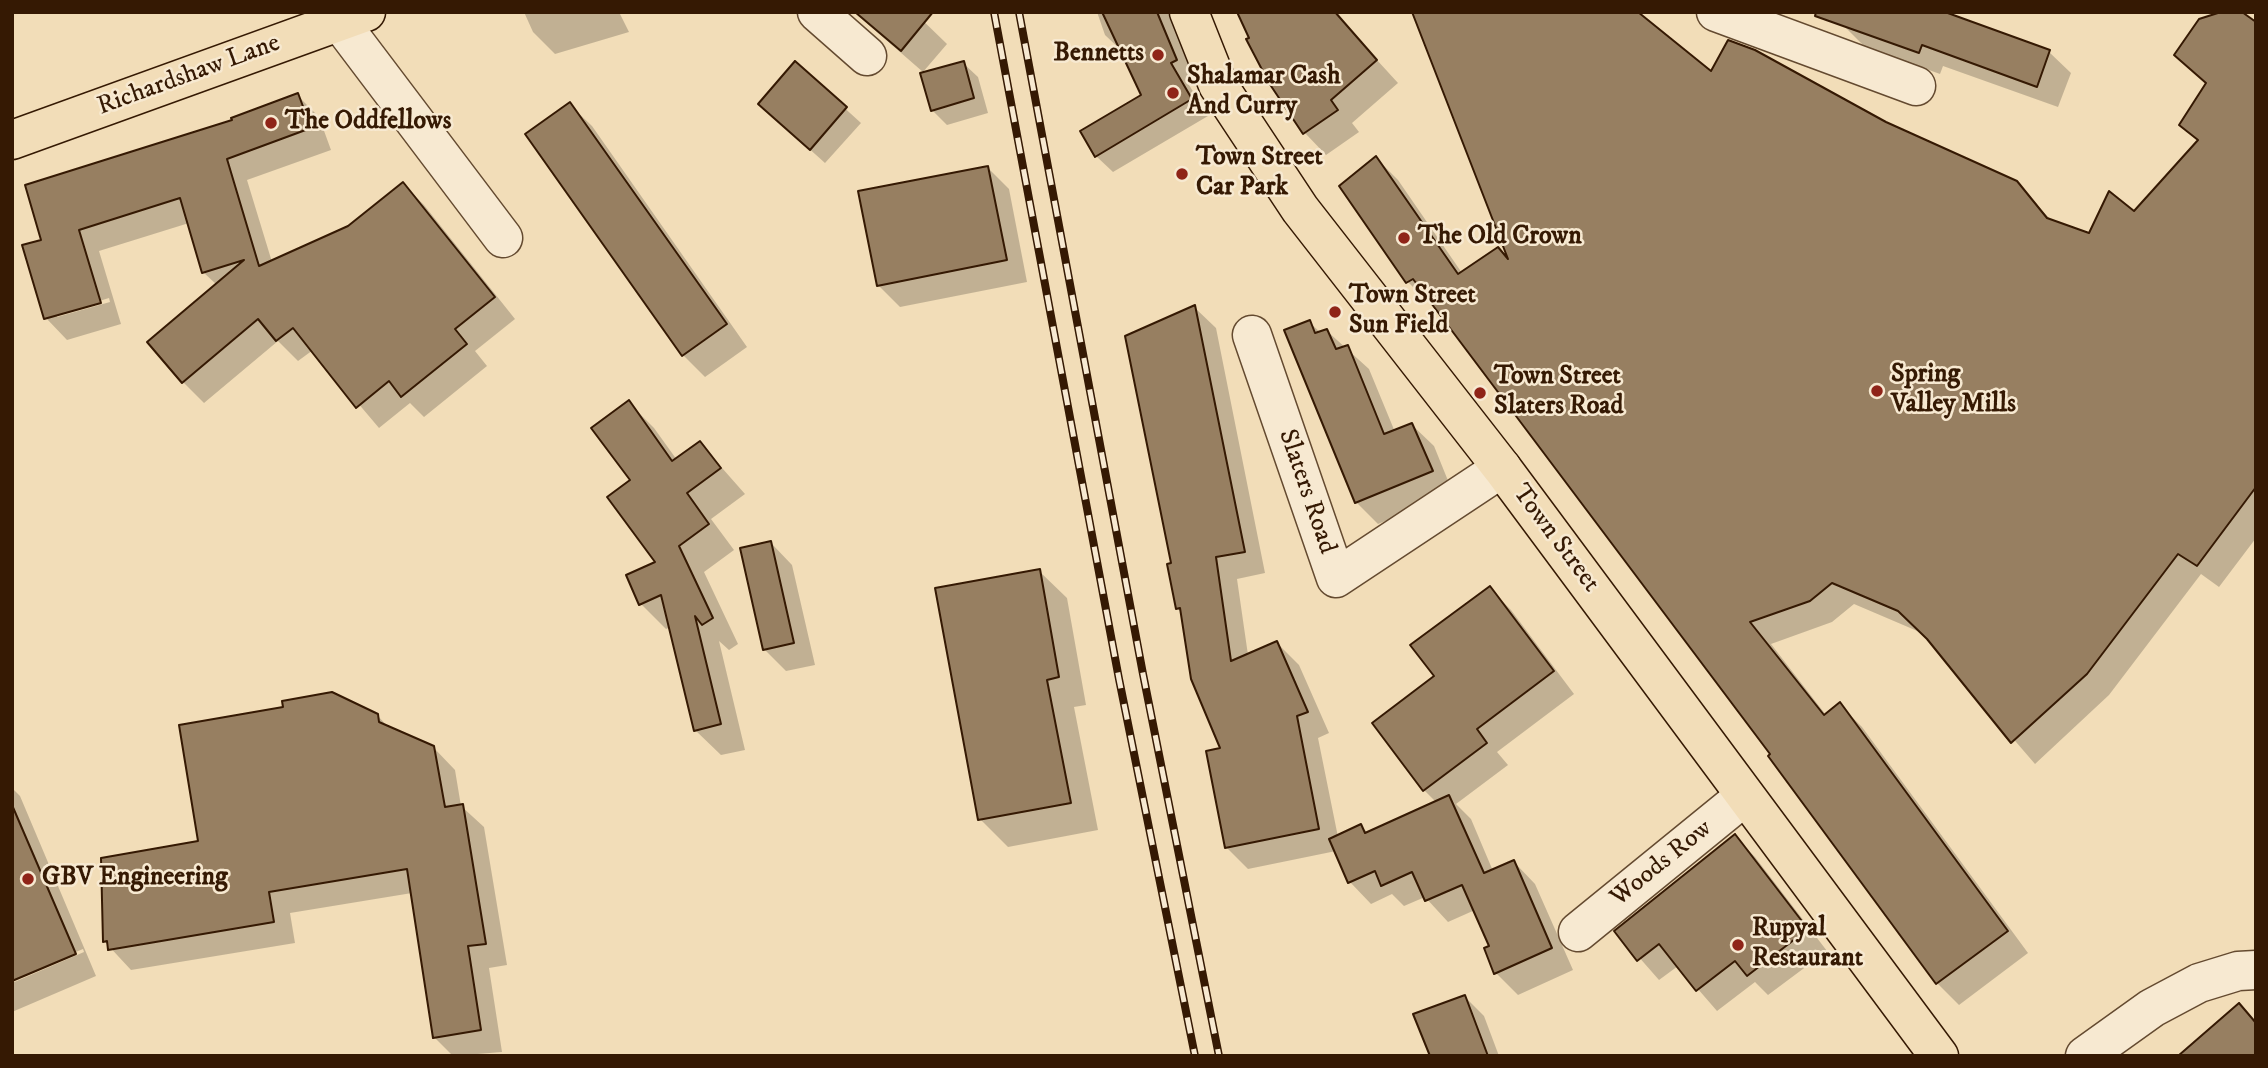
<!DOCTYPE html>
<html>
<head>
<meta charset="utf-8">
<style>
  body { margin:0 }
  #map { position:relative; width:2268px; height:1068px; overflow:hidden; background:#f2ddb8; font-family:"IM FELL DW Pica",serif }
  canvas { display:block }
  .frame { position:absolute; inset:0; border:14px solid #351903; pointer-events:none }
</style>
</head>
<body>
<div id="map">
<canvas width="2268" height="1068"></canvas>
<div class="frame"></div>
</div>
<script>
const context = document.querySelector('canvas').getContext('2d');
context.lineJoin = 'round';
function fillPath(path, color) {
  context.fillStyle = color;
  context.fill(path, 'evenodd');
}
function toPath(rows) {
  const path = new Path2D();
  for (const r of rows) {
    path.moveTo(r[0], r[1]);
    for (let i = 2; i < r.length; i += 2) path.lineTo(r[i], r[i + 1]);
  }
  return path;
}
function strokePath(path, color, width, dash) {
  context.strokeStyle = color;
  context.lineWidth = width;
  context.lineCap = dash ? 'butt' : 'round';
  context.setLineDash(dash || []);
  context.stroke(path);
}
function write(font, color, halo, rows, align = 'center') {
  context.font = font + ' "IM FELL DW Pica",serif';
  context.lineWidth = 5;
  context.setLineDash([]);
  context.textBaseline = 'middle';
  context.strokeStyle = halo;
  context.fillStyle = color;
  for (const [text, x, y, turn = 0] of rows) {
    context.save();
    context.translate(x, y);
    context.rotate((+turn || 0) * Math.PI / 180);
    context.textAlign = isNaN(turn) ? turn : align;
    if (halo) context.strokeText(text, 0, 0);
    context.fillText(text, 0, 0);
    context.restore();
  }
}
const shadow = toPath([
  [524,12,619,12,629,32,555,54,533,32],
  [854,12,914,12,947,44,923,72],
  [1097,12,1168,12,1193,77,1186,80,1208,116,1113,172,1096,156,1144,96,1122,51,1105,35],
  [1333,12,1398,83,1352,123,1359,132,1326,155,1305,133,1271,82,1251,38],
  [1843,25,2049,52,2071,73,2058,107,1943,66,1940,74,1865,47],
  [2256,25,2256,538,2219,587,2201,574,2109,695,2035,764,1922,633,1854,604,1832,622,1771,644,1826,715,1840,705,1862,727,2028,953,1959,1005,1937,983,1770,756,1772,755,1432,302,1430,304,1408,282,1376,158,1398,180,1462,273,1512,263,1712,74,1885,123,2016,183,2052,221,2090,236,2134,214,2199,142,2181,124,2207,84,2176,55],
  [795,63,861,123,825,163,775,118],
  [963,63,978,77,988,113,947,125,932,110],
  [297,95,319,117,331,150,247,180,272,262,349,228,403,184,424,205,515,319,475,351,487,366,424,417,410,403,379,428,313,350,298,361,278,341,204,403,183,382,217,285,203,272,189,223,99,251,121,324,67,340,46,318,43,241,235,122],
  [109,298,110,302,57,317,57,314],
  [570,105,592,126,747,347,705,377,683,355],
  [988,168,1009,189,1027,282,900,307,878,285],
  [1194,307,1216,328,1265,573,1237,579,1248,655,1277,643,1299,665,1329,733,1318,738,1338,837,1361,826,1368,833,1437,803,1424,790,1436,676,1489,588,1511,610,1574,694,1497,752,1508,765,1456,804,1471,819,1493,871,1514,862,1535,884,1573,970,1518,995,1496,973,1491,947,1475,910,1448,922,1425,897,1404,906,1392,894,1371,904,1350,882,1336,851,1248,869,1226,847,1222,749,1183,614,1177,608,1173,565],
  [1309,322,1321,333,1327,331,1369,369,1395,432,1412,425,1434,446,1453,493,1378,524,1356,502],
  [628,402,654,428,677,460,700,443,745,494,711,519,734,550,704,572,738,644,729,650,719,641,745,750,721,755,695,730,671,627,666,629,641,604,658,563,633,481],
  [771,543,792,565,815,665,786,671,764,649],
  [1039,571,1067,598,1086,705,1074,707,1098,830,1008,847,980,819],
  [377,715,389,728,433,747,455,770,461,806,484,827,507,965,489,968,502,1052,453,1056,434,1037,412,893,290,913,295,943,131,970,105,942,103,859,200,843],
  [12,788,20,796,96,976,12,1012,12,983,84,952,83,949,12,979],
  [1735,837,1755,857,1827,951,1768,995,1755,982,1717,1011,1678,966,1659,980,1616,931],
  [1465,997,1484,1016,1499,1056,1431,1056]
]);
const building = toPath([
  [855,12,933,12,901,51,855,12],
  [1102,12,1157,12,1177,60,1171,63,1192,99,1095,157,1080,131,1141,95,1102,12],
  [1237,12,1335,12,1377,60,1331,100,1338,110,1303,134,1269,83,1246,39,1249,38,1237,12],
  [1412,12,1638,12,1711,71,1728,40,1755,50,1886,122,2017,181,2047,218,2089,233,2109,191,2134,211,2198,140,2179,125,2206,83,2174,55,2199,19,2221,12,2242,12,2256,22,2256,487,2197,566,2178,554,2087,674,2011,743,1927,639,1898,611,1832,583,1810,601,1750,622,1824,715,1840,702,2008,931,1936,984,1768,756,1770,754,1413,279,1406,283,1339,186,1376,156,1458,274,1498,247,1508,259,1412,12],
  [1816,12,1945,12,2050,50,2037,87,1922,45,1919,53,1815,16,1816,12],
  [795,61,847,107,810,150,758,104,795,61],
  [964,61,974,98,931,111,920,73,964,61],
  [298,93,311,128,227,159,259,266,348,226,403,182,495,297,455,329,467,344,401,397,389,381,356,408,293,328,276,341,258,319,182,383,147,342,244,260,202,273,180,198,79,230,101,303,44,319,22,245,41,240,25,185,232,120,231,118,298,93],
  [570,102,727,324,682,356,525,134,570,102],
  [988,166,1007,260,877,286,858,191,988,166],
  [1195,305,1245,552,1216,557,1231,661,1277,641,1308,712,1297,716,1319,829,1225,848,1206,751,1220,748,1191,679,1180,608,1176,609,1167,564,1171,563,1125,336,1195,305],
  [1310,320,1315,333,1327,329,1336,349,1348,345,1384,434,1412,423,1433,471,1355,503,1284,330,1310,320],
  [629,400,672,461,700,441,721,468,687,493,709,524,679,546,713,618,702,625,695,616,721,724,694,731,661,595,639,605,626,575,655,562,607,497,630,480,591,428,629,400],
  [771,541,794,643,763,650,740,548,771,541],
  [1040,569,1059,677,1047,680,1071,803,978,820,935,588,1040,569],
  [1490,586,1554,671,1477,729,1487,743,1423,791,1372,723,1434,676,1410,645,1490,586],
  [332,692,378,714,379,722,434,746,445,807,463,804,486,944,468,946,481,1030,433,1038,407,869,269,892,274,922,108,950,107,941,103,942,101,858,198,841,179,725,283,707,282,701,332,692],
  [1449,795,1484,873,1514,860,1552,948,1494,974,1484,948,1489,946,1462,885,1425,901,1412,872,1381,886,1375,871,1348,883,1329,839,1361,824,1365,833,1449,795],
  [12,805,76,954,12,981,12,805],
  [1735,834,1808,929,1747,976,1735,961,1696,991,1659,944,1637,961,1614,931,1735,834],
  [1465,995,1488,1056,1430,1056,1413,1014,1465,995],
  [2239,1003,2256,1023,2256,1056,2178,1056,2239,1003]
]);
const minor = toPath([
  [817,12,867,56],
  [1716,12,1916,86],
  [339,21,503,238],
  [1252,335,1336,578,1502,468],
  [1578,932,1745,796],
  [2085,1056,2152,1008,2199,983,2238,971,2256,970]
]);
const major = toPath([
  [1189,12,1218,85,1300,209,1502,468,1939,1056],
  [12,140,366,12]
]);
const rail = toPath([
  [994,12,1119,679,1195,1056],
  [1019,12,1143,674,1219,1056]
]);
const markers = [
  [1158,55,7,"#8f2418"],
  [1173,93,7,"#8f2418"],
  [271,123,7,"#8f2418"],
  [1182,174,7,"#8f2418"],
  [1404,238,7,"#8f2418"],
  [1335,312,7,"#8f2418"],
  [1877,391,7,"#8f2418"],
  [1480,393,7,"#8f2418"],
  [28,879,7,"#8f2418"],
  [1738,945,7,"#8f2418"]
];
const poiNames = [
  ["Bennetts",1144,55,"right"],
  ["Shalamar Cash",1187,78],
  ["And Curry",1187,108],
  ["The Oddfellows",285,123],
  ["Town Street",1196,159],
  ["Car Park",1196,189],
  ["The Old Crown",1418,238],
  ["Town Street",1349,297],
  ["Sun Field",1349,327],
  ["Spring",1891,376],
  ["Valley Mills",1891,406],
  ["Town Street",1494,378],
  ["Slaters Road",1494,408],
  ["GBV Engineering",42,879],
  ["Rupyal",1752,930],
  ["Restaurant",1752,960]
];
const streetNames = [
  ["Richardshaw Lane",189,76,-20],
  ["Slaters Road",1306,492,71],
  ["Town Street",1555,539,53],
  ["Woods Row",1662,864,-39]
];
fillPath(shadow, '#0003');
fillPath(building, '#977f61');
strokePath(building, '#351903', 2);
strokePath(minor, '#644a30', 41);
strokePath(major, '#351903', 41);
strokePath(minor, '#f7e9d1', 38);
strokePath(major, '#f2ddb8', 38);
strokePath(rail, '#351903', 8);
strokePath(rail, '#f7e9d1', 5, [16]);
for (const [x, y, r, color] of markers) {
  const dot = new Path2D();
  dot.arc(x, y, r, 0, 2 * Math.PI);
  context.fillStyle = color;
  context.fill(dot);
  strokePath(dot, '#f7e9d1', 2.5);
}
write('bold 26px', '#351903', '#f7e9d1', poiNames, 'left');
write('26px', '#351903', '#f7e9d1', streetNames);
</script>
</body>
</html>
